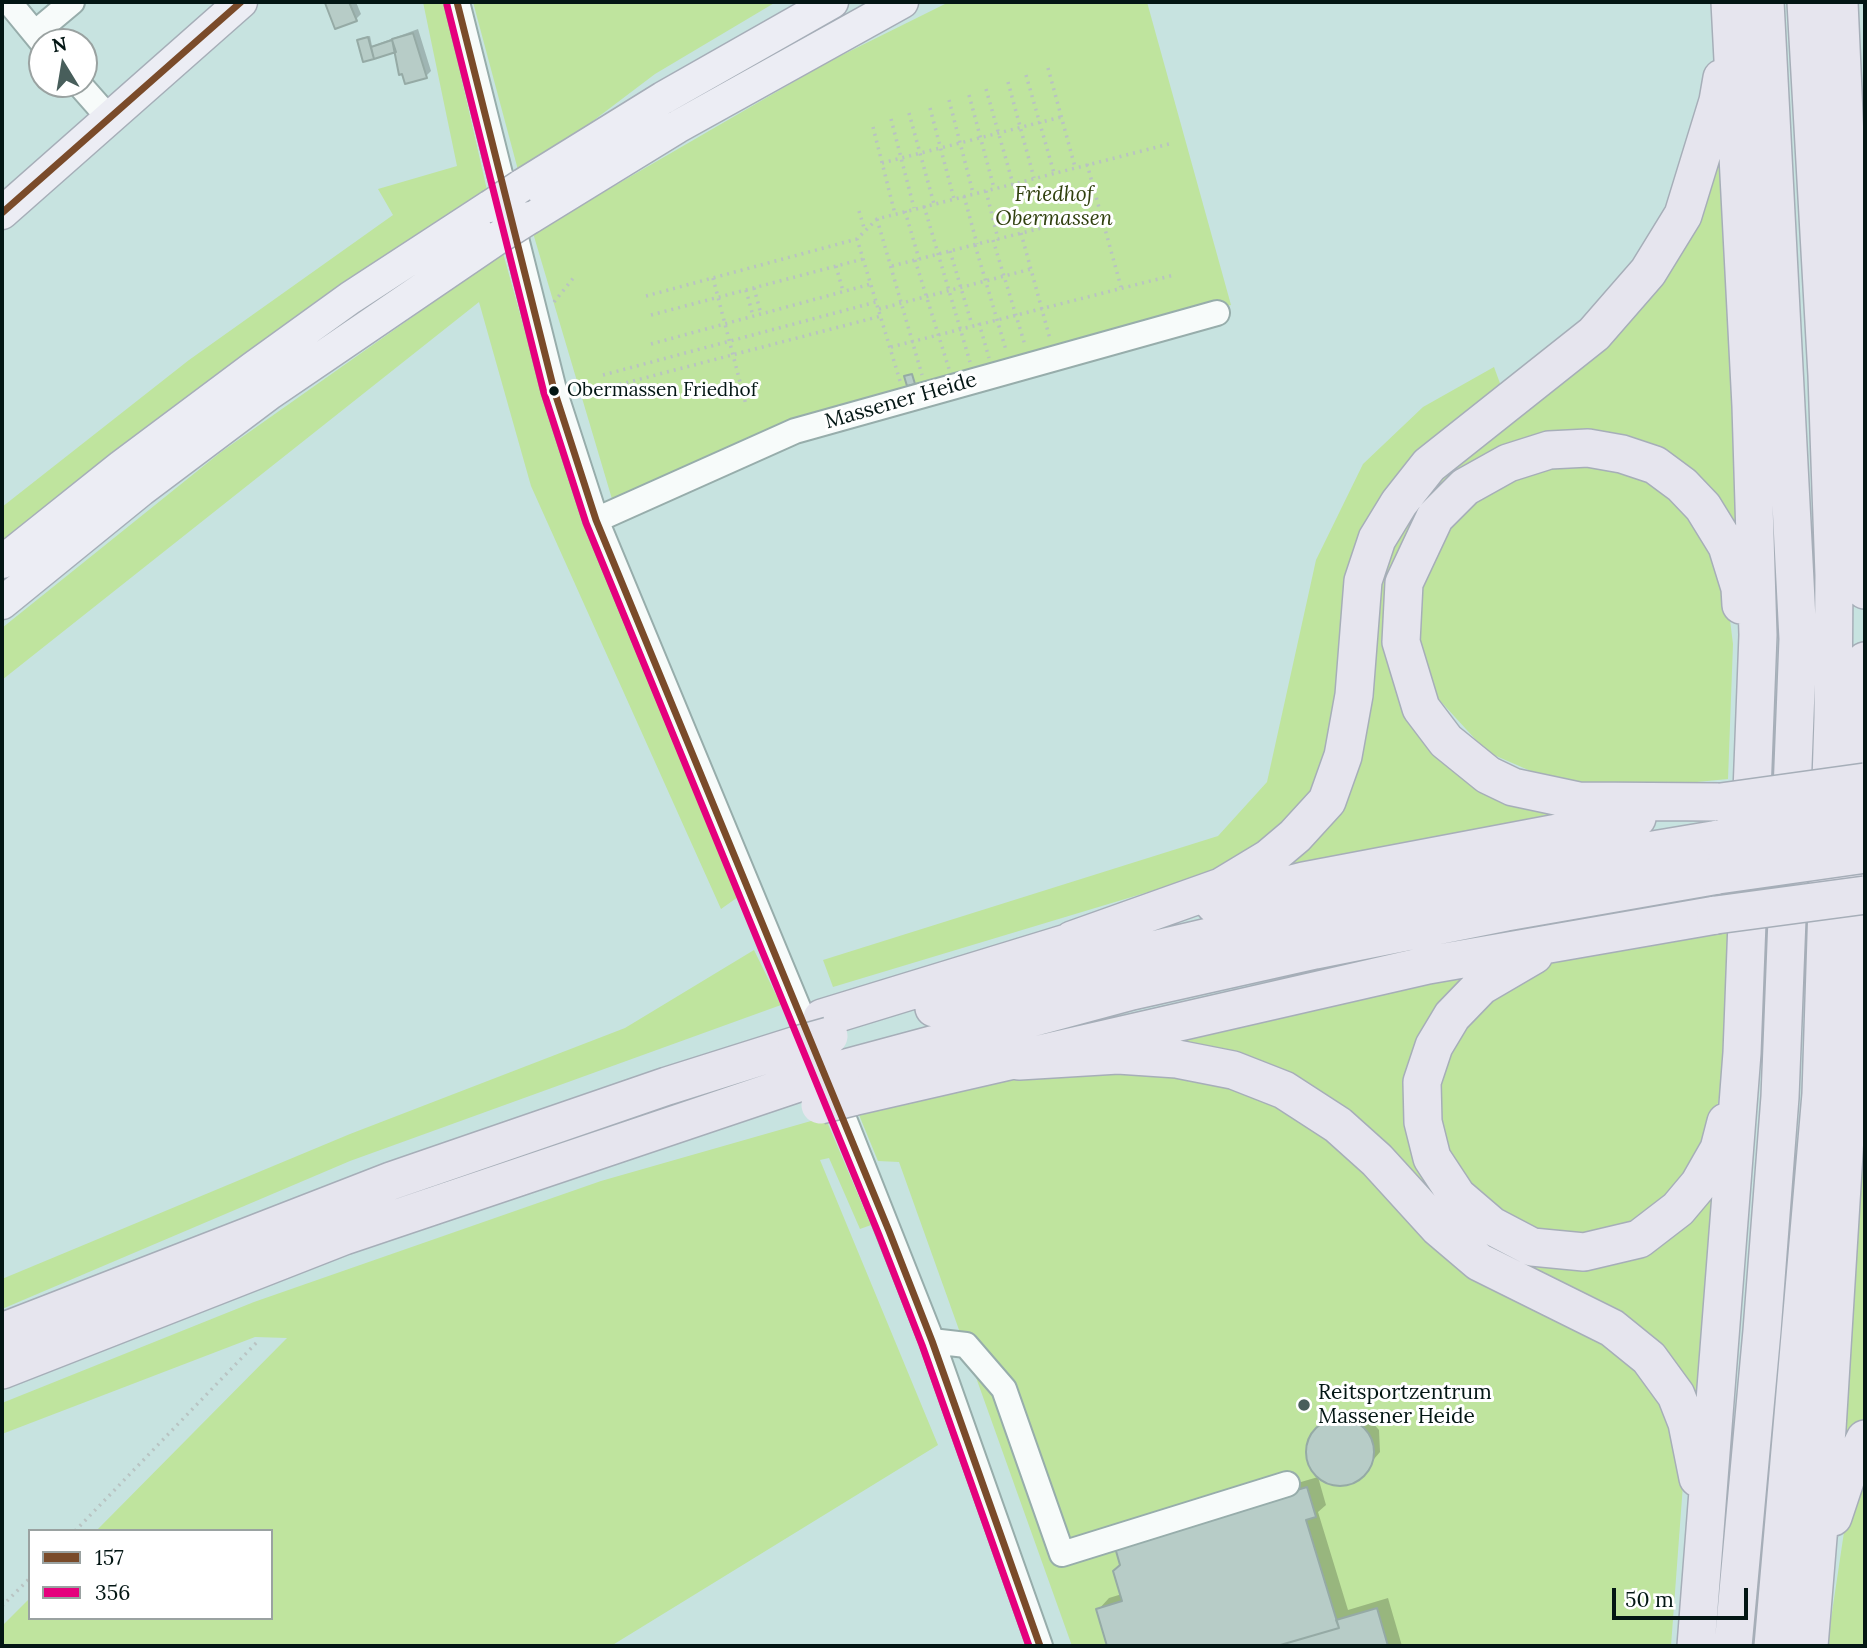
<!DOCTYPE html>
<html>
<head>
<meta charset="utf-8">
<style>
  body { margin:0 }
  #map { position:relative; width:1867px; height:1648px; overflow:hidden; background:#c7e3e0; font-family:Lora,serif }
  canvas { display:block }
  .frame { position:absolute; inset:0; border:4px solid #031614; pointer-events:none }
  .legend { position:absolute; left:28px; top:1529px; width:245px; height:91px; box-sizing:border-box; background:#fff; border:2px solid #9aa2a1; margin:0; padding:9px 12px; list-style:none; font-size:21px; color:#031614 }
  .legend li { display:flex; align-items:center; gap:14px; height:35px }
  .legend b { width:35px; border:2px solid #9aa2a1 }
  .north { position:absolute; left:28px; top:28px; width:70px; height:70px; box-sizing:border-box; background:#fff; border:2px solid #9aa2a1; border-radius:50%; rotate:349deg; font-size:19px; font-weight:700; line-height:28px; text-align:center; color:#031614 }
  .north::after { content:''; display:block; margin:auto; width:24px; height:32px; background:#485e5b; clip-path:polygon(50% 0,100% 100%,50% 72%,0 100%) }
  .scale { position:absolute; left:1612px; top:1588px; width:136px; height:32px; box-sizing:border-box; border:4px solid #031614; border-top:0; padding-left:9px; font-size:21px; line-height:24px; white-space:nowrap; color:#031614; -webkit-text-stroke:5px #fff; paint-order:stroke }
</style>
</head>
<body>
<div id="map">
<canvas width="1867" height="1648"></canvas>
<div class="frame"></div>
<ul class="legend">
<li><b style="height:9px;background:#7a4b2a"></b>157</li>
<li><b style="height:9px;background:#e5007d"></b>356</li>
</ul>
<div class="north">N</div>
<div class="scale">50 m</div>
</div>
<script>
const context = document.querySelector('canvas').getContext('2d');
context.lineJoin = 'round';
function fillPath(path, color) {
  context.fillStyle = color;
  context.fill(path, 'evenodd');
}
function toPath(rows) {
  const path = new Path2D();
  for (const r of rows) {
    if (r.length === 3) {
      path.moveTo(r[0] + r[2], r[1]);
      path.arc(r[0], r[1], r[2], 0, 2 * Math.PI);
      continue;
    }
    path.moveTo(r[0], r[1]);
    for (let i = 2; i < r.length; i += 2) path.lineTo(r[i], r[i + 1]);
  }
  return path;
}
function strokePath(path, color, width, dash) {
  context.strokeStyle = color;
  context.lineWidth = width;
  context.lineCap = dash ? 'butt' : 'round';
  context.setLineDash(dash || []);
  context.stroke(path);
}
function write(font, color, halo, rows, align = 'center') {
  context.font = font + ' Lora,serif';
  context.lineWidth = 6;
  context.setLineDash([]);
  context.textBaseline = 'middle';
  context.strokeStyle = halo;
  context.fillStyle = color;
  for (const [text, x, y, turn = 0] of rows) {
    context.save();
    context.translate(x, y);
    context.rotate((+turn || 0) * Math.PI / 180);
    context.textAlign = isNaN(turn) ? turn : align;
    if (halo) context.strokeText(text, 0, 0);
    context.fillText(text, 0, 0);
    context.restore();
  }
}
const green = toPath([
  [423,2,444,2,487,190,202,386,2,545,2,507,189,360,393,215,378,189,457,166],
  [473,2,776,2,655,74,581,130,518,170],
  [949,2,1147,2,1231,305,894,397,612,499,533,233,828,62],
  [1727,113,1743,534,1720,498,1686,468,1601,434,1412,529,1405,697,1565,811,1259,876,1322,824,1376,574,1429,480,1609,330],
  [503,253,548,414,605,572,738,897,721,909,531,486,479,302,2,680,2,628,221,452],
  [1494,367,1501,386,1403,472,1333,738,1313,792,1276,837,1218,871,833,987,823,960,1218,836,1267,782,1316,560,1363,464,1423,407],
  [1535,465,1624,466,1665,488,1703,525,1724,572,1733,644,1728,779,1635,788,1556,782,1487,752,1433,693,1416,626,1423,565,1452,521,1491,484],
  [1728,930,1724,1020,1726,1065,1709,1145,1690,1180,1636,1224,1585,1237,1544,1234,1504,1216,1469,1189,1448,1154,1438,1118,1438,1081,1462,1017,1538,963],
  [754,950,781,1005,350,1161,2,1309,2,1279,350,1134,625,1028],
  [1481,970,1416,1084,1488,1233,1642,1243,1725,1149,1695,1420,1381,1155,1149,1047],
  [1091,1068,1221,1080,1297,1114,1647,1373,1667,1407,1684,1471,1671,1646,1072,1646,899,1162,878,1161,857,1110,979,1082],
  [1865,1095,1865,1421,1837,1484],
  [825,1117,871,1225,860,1229,829,1158,820,1160,938,1445,611,1646,2,1646,2,1626,30,1598,30,1618,271,1618,271,1531,96,1531,287,1338,255,1337,2,1434,2,1403,254,1302,601,1181],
  [1865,1462,1865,1646,1827,1646,1847,1512]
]);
const shadow = toPath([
  [330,2,356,2,361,14,356,19],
  [418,29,431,71,426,76,397,50,365,60,361,38,370,36,372,46],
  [1342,1410,1364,1413,1379,1430,1380,1452,1357,1479,1335,1484,1314,1472,1309,1463,1309,1440,1324,1421],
  [1318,1477,1326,1505,1318,1512,1348,1610,1388,1598,1402,1646,1107,1646,1098,1610,1109,1598,1122,1594,1122,1565,1127,1533]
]);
const building = toPath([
  [329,2,349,2,357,21,335,29,325,3,329,2],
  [413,33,427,78,405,84,402,74,399,75,392,39,413,33],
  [368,37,374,59,363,62,357,40,368,37],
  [392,40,396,52,374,59,371,47,392,40],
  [912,374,915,384,907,386,904,376,912,374],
  [1340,1452,34],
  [1307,1487,1316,1517,1306,1520,1339,1628,1277,1646,1107,1646,1096,1609,1122,1601,1113,1571,1120,1565,1114,1544,1307,1487],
  [1377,1608,1388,1646,1277,1646,1339,1628,1336,1620,1377,1608]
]);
const path = toPath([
  [1048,68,1075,167],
  [1026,75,1054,173],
  [1008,82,1034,178],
  [986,89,1013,184],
  [969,95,994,188],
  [949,100,973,193],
  [930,108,954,199],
  [909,113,934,204],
  [891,119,914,208],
  [873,127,895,214],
  [882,163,1061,117],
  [1087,164,1121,287],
  [986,191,998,239,1100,213],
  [964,196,977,244],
  [924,206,970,362],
  [859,211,865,231],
  [905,211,919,259],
  [877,219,922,375],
  [1021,233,1050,339],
  [993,240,1025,345],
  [975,245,1006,350],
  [950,251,972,325],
  [915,260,949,369],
  [836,266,843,291],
  [892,266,993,240],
  [713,278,746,405],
  [754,288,761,314],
  [746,290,753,316],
  [646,296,857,239],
  [554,302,575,276],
  [879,309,1031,269],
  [651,315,863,259],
  [979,323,989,358],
  [651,344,871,284],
  [891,347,1174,275],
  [603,375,876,302],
  [900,381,857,239,877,219,1173,143],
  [606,388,881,316],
  [75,1531,259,1340],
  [2,1606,30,1578]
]);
const minor = toPath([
  [9,2,42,42],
  [457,2,554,390,596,520,817,1053],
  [35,33,72,2],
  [79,84,109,118],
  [596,520,795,431,1217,313],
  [831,1086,932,1341,1040,1646],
  [932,1341,966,1345,1004,1389,1062,1554,1287,1484]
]);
const major = toPath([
  [521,186,663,98,832,2],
  [2,213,241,2],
  [529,218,677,127,902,2],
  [2,562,122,466,253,368,350,298,491,206],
  [2,603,141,490,270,393,499,237]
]);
const highway = toPath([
  [1839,2,1865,590],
  [1721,802,1579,801,1513,787,1488,775,1446,741,1421,708,1401,642,1404,583,1435,517,1465,487,1508,463,1549,450,1588,448,1622,454,1655,465,1682,485,1703,507,1727,546,1740,588,1741,605],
  [1214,904,1304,881,1637,818],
  [1072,940,1221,887,1269,858,1295,836,1327,801,1343,756,1354,695,1363,581,1377,539,1399,503,1429,465,1594,334,1648,272,1683,215,1718,101,1722,78],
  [1534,955,1481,986,1452,1016,1434,1046,1422,1082,1423,1122,1432,1158,1457,1196,1492,1226,1532,1247,1584,1252,1639,1239,1678,1209,1699,1184,1719,1149,1726,1122],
  [934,1008,1123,957,1307,914,1498,876,1719,839],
  [822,1018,1093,935],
  [1019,1061,1118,1055,1177,1059,1233,1070,1284,1090,1338,1125,1377,1160,1439,1228,1479,1262,1612,1328,1649,1358,1676,1395,1687,1423,1698,1478],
  [842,1069,1132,991,1315,950,1506,912,1718,875],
  [852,1097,1428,965,1716,915],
  [2,1332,391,1181,667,1086,797,1045],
  [2,1370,344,1236,810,1079],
  [1833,1517,1847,1475,1865,1439],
  [1696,1646,1742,1053,1758,635,1751,406,1730,2],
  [1733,1646,1762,1331,1780,1097,1798,639,1765,2],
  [1773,1646,1821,1094,1833,717,1834,575,1827,375,1806,2],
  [1809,1646,1827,1429,1858,926,1865,661]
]);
const majorBridge = toPath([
  [491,206,521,186],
  [499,237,529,218]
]);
const highwayBridge = toPath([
  [1721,802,1865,782],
  [1719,839,1865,818],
  [1718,875,1865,854],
  [1716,915,1865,895],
  [797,1045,829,1036],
  [810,1079,842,1069],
  [820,1105,852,1097]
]);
const bus1 = toPath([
  [457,2,554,390,596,520,889,1231,932,1341,1040,1646],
  [2,213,241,2]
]);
const bus2 = toPath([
  [447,5,544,393,586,523,879,1235,922,1345,1029,1646]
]);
const markers = [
  [554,391,6,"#031614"],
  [1304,1405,7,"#485e5b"]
];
const busNames = [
  ["Obermassen Friedhof",567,391]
];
const parkNames = [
  ["Friedhof",1054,195],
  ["Obermassen",1054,219]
];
const streetNames = [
  ["Massener Heide",901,401,-16]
];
const poiNames = [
  ["Reitsportzentrum",1318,1393],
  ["Massener Heide",1318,1417]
];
fillPath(green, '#bfe49e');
fillPath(shadow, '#0003');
fillPath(building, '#b7ccc7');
strokePath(building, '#95aaa5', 2);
strokePath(minor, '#97adab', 28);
strokePath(major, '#a6aeb8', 35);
strokePath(highway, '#a6aeb8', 40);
strokePath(path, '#b9c3c2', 3.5, [2, 5]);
strokePath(minor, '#f7fbfa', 24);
strokePath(major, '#ecedf4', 32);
strokePath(highway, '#e6e5ee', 37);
strokePath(majorBridge, '#a6aeb8', 35, []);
strokePath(highwayBridge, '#a6aeb8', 40, []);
strokePath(majorBridge, '#ecedf4', 32);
strokePath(highwayBridge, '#e6e5ee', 37);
strokePath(bus1, '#7a4b2a', 7);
strokePath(bus2, '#e5007d', 7);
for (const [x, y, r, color] of markers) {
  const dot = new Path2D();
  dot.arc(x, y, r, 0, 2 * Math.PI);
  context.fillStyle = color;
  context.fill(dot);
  strokePath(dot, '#fff', 2.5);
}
write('19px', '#031614', '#fff', busNames, 'left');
write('italic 21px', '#30400e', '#fff', parkNames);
write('21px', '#031614', '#fff', streetNames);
write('21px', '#031614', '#fff', poiNames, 'left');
</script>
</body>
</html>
